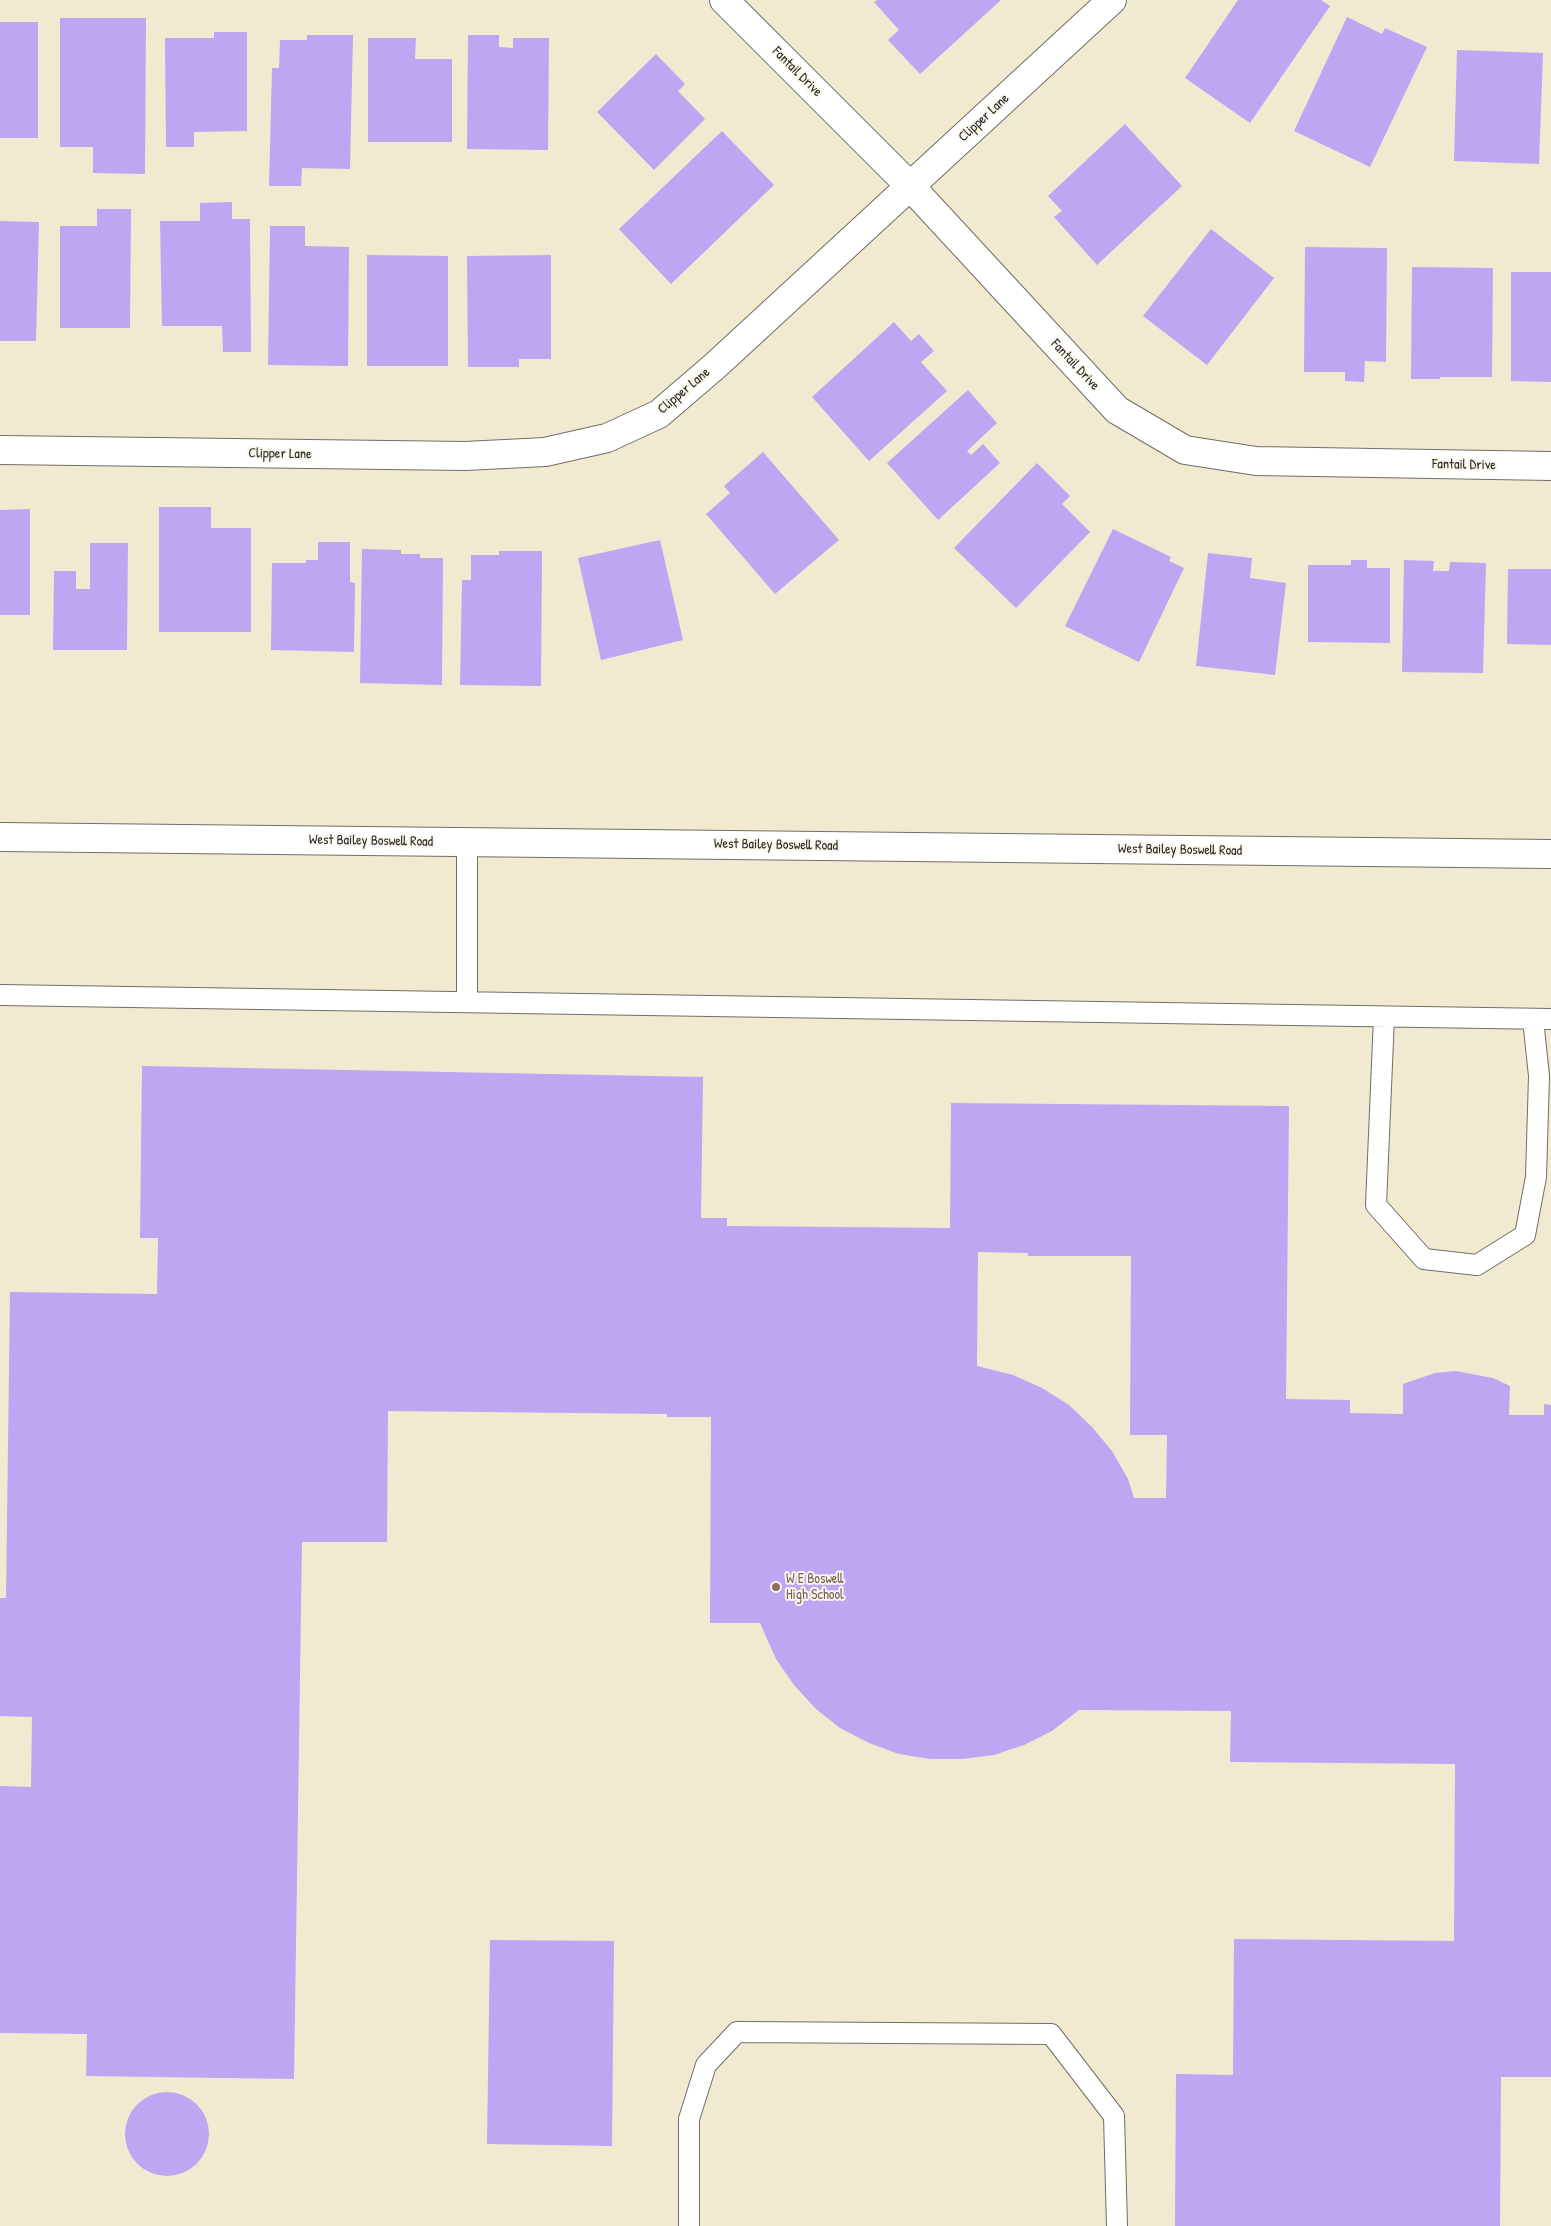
<!DOCTYPE html>
<html>
<head>
<meta charset="utf-8">
<style>
  body { margin:0 }
  canvas { display:block; background:#f0ead1 }
</style>
</head>
<body>
<canvas width="1551" height="2226"></canvas>
<script>
const context = document.querySelector('canvas').getContext('2d');
context.lineJoin = 'round';
function fillPath(path, color) {
  context.fillStyle = color;
  context.fill(path, 'evenodd');
}
function toPath(rows) {
  const path = new Path2D();
  for (const r of rows) {
    if (r.length === 3) {
      path.moveTo(r[0] + r[2], r[1]);
      path.arc(r[0], r[1], r[2], 0, 2 * Math.PI);
      continue;
    }
    path.moveTo(r[0], r[1]);
    for (let i = 2; i < r.length; i += 2) path.lineTo(r[i], r[i + 1]);
  }
  return path;
}
function strokePath(path, color, width, dash) {
  context.strokeStyle = color;
  context.lineWidth = width;
  context.lineCap = dash ? 'butt' : 'round';
  context.setLineDash(dash || []);
  context.stroke(path);
}
function write(font, color, halo, rows, align = 'center') {
  context.font = font + ' "Patrick Hand",sans-serif';
  context.lineWidth = 4;
  context.setLineDash([]);
  context.textBaseline = 'middle';
  context.strokeStyle = halo;
  context.fillStyle = color;
  for (const [text, x, y, turn = 0] of rows) {
    context.save();
    context.translate(x, y);
    context.rotate((+turn || 0) * Math.PI / 180);
    context.textAlign = isNaN(turn) ? turn : align;
    if (halo) context.strokeText(text, 0, 0);
    context.fillText(text, 0, 0);
    context.restore();
  }
}
const building = toPath([
  [877,0,1001,0,920,74,888,40,899,30,874,2],
  [1238,0,1321,0,1330,6,1250,123,1185,78],
  [1347,17,1382,34,1385,28,1427,47,1370,167,1294,131],
  [60,18,146,18,145,174,93,173,93,147,60,147],
  [0,22,38,22,38,138,0,138],
  [214,32,247,32,247,131,194,132,194,147,166,147,165,38,214,38],
  [307,35,353,35,350,169,302,168,301,186,269,186,272,68,279,68,280,40,307,40],
  [468,35,499,35,499,47,513,48,513,38,549,38,548,150,467,149],
  [368,38,416,38,415,59,452,59,452,142,368,142],
  [1457,50,1543,53,1539,164,1454,161],
  [656,54,685,84,678,91,705,119,654,170,597,112],
  [1125,124,1182,186,1097,265,1054,217,1062,211,1048,196],
  [722,131,774,185,671,284,619,229],
  [232,202,232,219,250,219,251,352,223,352,222,326,162,326,160,221,200,221,200,203],
  [97,209,131,209,130,328,60,328,60,226,97,226],
  [0,221,39,222,36,341,0,341],
  [270,226,305,226,305,246,349,247,348,366,268,365],
  [1211,229,1274,278,1207,365,1143,316],
  [1305,247,1387,248,1386,362,1365,361,1364,382,1345,381,1345,372,1304,372],
  [367,255,448,256,448,366,367,366],
  [551,255,551,359,519,359,519,367,468,367,467,256],
  [1412,267,1493,268,1492,377,1440,377,1440,379,1411,379],
  [1511,272,1551,272,1551,382,1511,381],
  [894,322,911,341,919,334,934,351,921,362,947,391,869,461,812,397],
  [968,390,997,423,967,451,971,455,983,444,1000,463,938,520,887,463],
  [763,452,839,540,775,594,706,514,730,493,724,486],
  [1037,463,1070,496,1062,504,1090,532,1016,608,954,548],
  [159,507,211,507,211,528,251,528,251,632,159,632],
  [30,509,30,615,0,615,0,510],
  [1113,529,1171,557,1169,561,1184,568,1139,662,1065,626],
  [660,540,683,640,601,660,578,558],
  [318,542,350,542,350,582,355,583,354,652,271,650,272,563,306,563,306,560,318,560],
  [90,543,128,543,127,650,53,650,54,571,76,571,76,589,90,589],
  [362,549,401,550,401,554,420,554,420,558,443,558,442,685,360,683],
  [499,551,542,551,541,686,460,685,462,580,471,580,471,555,499,555],
  [1208,553,1252,558,1250,578,1286,583,1275,675,1196,666],
  [1351,560,1367,560,1367,568,1390,568,1390,643,1308,642,1308,565,1351,565],
  [1404,560,1434,561,1433,571,1449,571,1450,562,1486,563,1483,673,1402,672],
  [1508,569,1551,569,1551,645,1507,644],
  [142,1066,703,1077,701,1218,727,1218,727,1226,950,1228,951,1103,1289,1106,1286,1399,1350,1400,1350,1413,1403,1414,1403,1384,1435,1373,1456,1371,1493,1378,1510,1386,1509,1415,1544,1415,1544,1404,1551,1405,1551,2077,1501,2077,1500,2226,1175,2226,1176,2074,1233,2075,1234,1939,1454,1941,1455,1764,1230,1762,1231,1711,1079,1710,1052,1731,1024,1745,994,1755,962,1759,930,1759,899,1754,869,1743,840,1728,816,1709,794,1685,776,1659,760,1623,710,1623,711,1417,667,1417,667,1414,388,1411,387,1542,302,1542,294,2079,86,2076,87,2034,0,2033,0,1786,31,1787,32,1717,0,1716,0,1598,6,1598,10,1292,157,1294,158,1238,140,1238],
  [978,1252,1028,1253,1028,1256,1131,1256,1130,1435,1167,1435,1166,1498,1134,1498,1128,1479,1112,1451,1092,1427,1069,1405,1042,1388,1013,1375,977,1366],
  [490,1940,614,1941,612,2146,487,2144],
  [167,2134,42]
]);
const lane = toPath([
  [467,842,467,1002],
  [0,995,1551,1019],
  [1384,1017,1376,1205,1424,1259,1477,1265,1525,1235,1536,1177,1539,1076,1533,1019],
  [689,2226,689,2119,706,2065,737,2032,1051,2034,1114,2116,1117,2226]
]);
const street = toPath([
  [724,0,910,186,1117,410,1185,450,1256,461,1551,466],
  [0,450,465,456,545,452,607,438,659,414,716,365,1112,0]
]);
const secondary = toPath([
  [0,837,1551,854]
]);
const markers = [
  [776,1587,5,"#8d6e63"]
];
const streetNames = [
  ["Fantail Drive",797,72,45],
  ["Clipper Lane",984,118,-43],
  ["Fantail Drive",1075,365,47],
  ["Clipper Lane",684,391,-40],
  ["Clipper Lane",280,454,1],
  ["Fantail Drive",1464,465,1],
  ["West Bailey Boswell Road",371,841,1],
  ["West Bailey Boswell Road",776,845,1],
  ["West Bailey Boswell Road",1180,850,1]
];
const educationNames = [
  ["W E Boswell",786,1579],
  ["High School",786,1595]
];
fillPath(building, '#bda6f2');
strokePath(lane, '#706e65', 22);
strokePath(street, '#706e65', 30);
strokePath(secondary, '#706e65', 30);
strokePath(lane, '#fff', 20);
strokePath(street, '#fff', 28);
strokePath(secondary, '#fff', 28);
for (const [x, y, r, color] of markers) {
  const dot = new Path2D();
  dot.arc(x, y, r, 0, 2 * Math.PI);
  context.fillStyle = color;
  context.fill(dot);
  strokePath(dot, '#fbf7ec', 2);
}
write('14px', '#2b2b2b', '#fbf7ec', streetNames);
write('14px', '#785e54', '#fbf7ec', educationNames, 'left');
</script>
</body>
</html>
